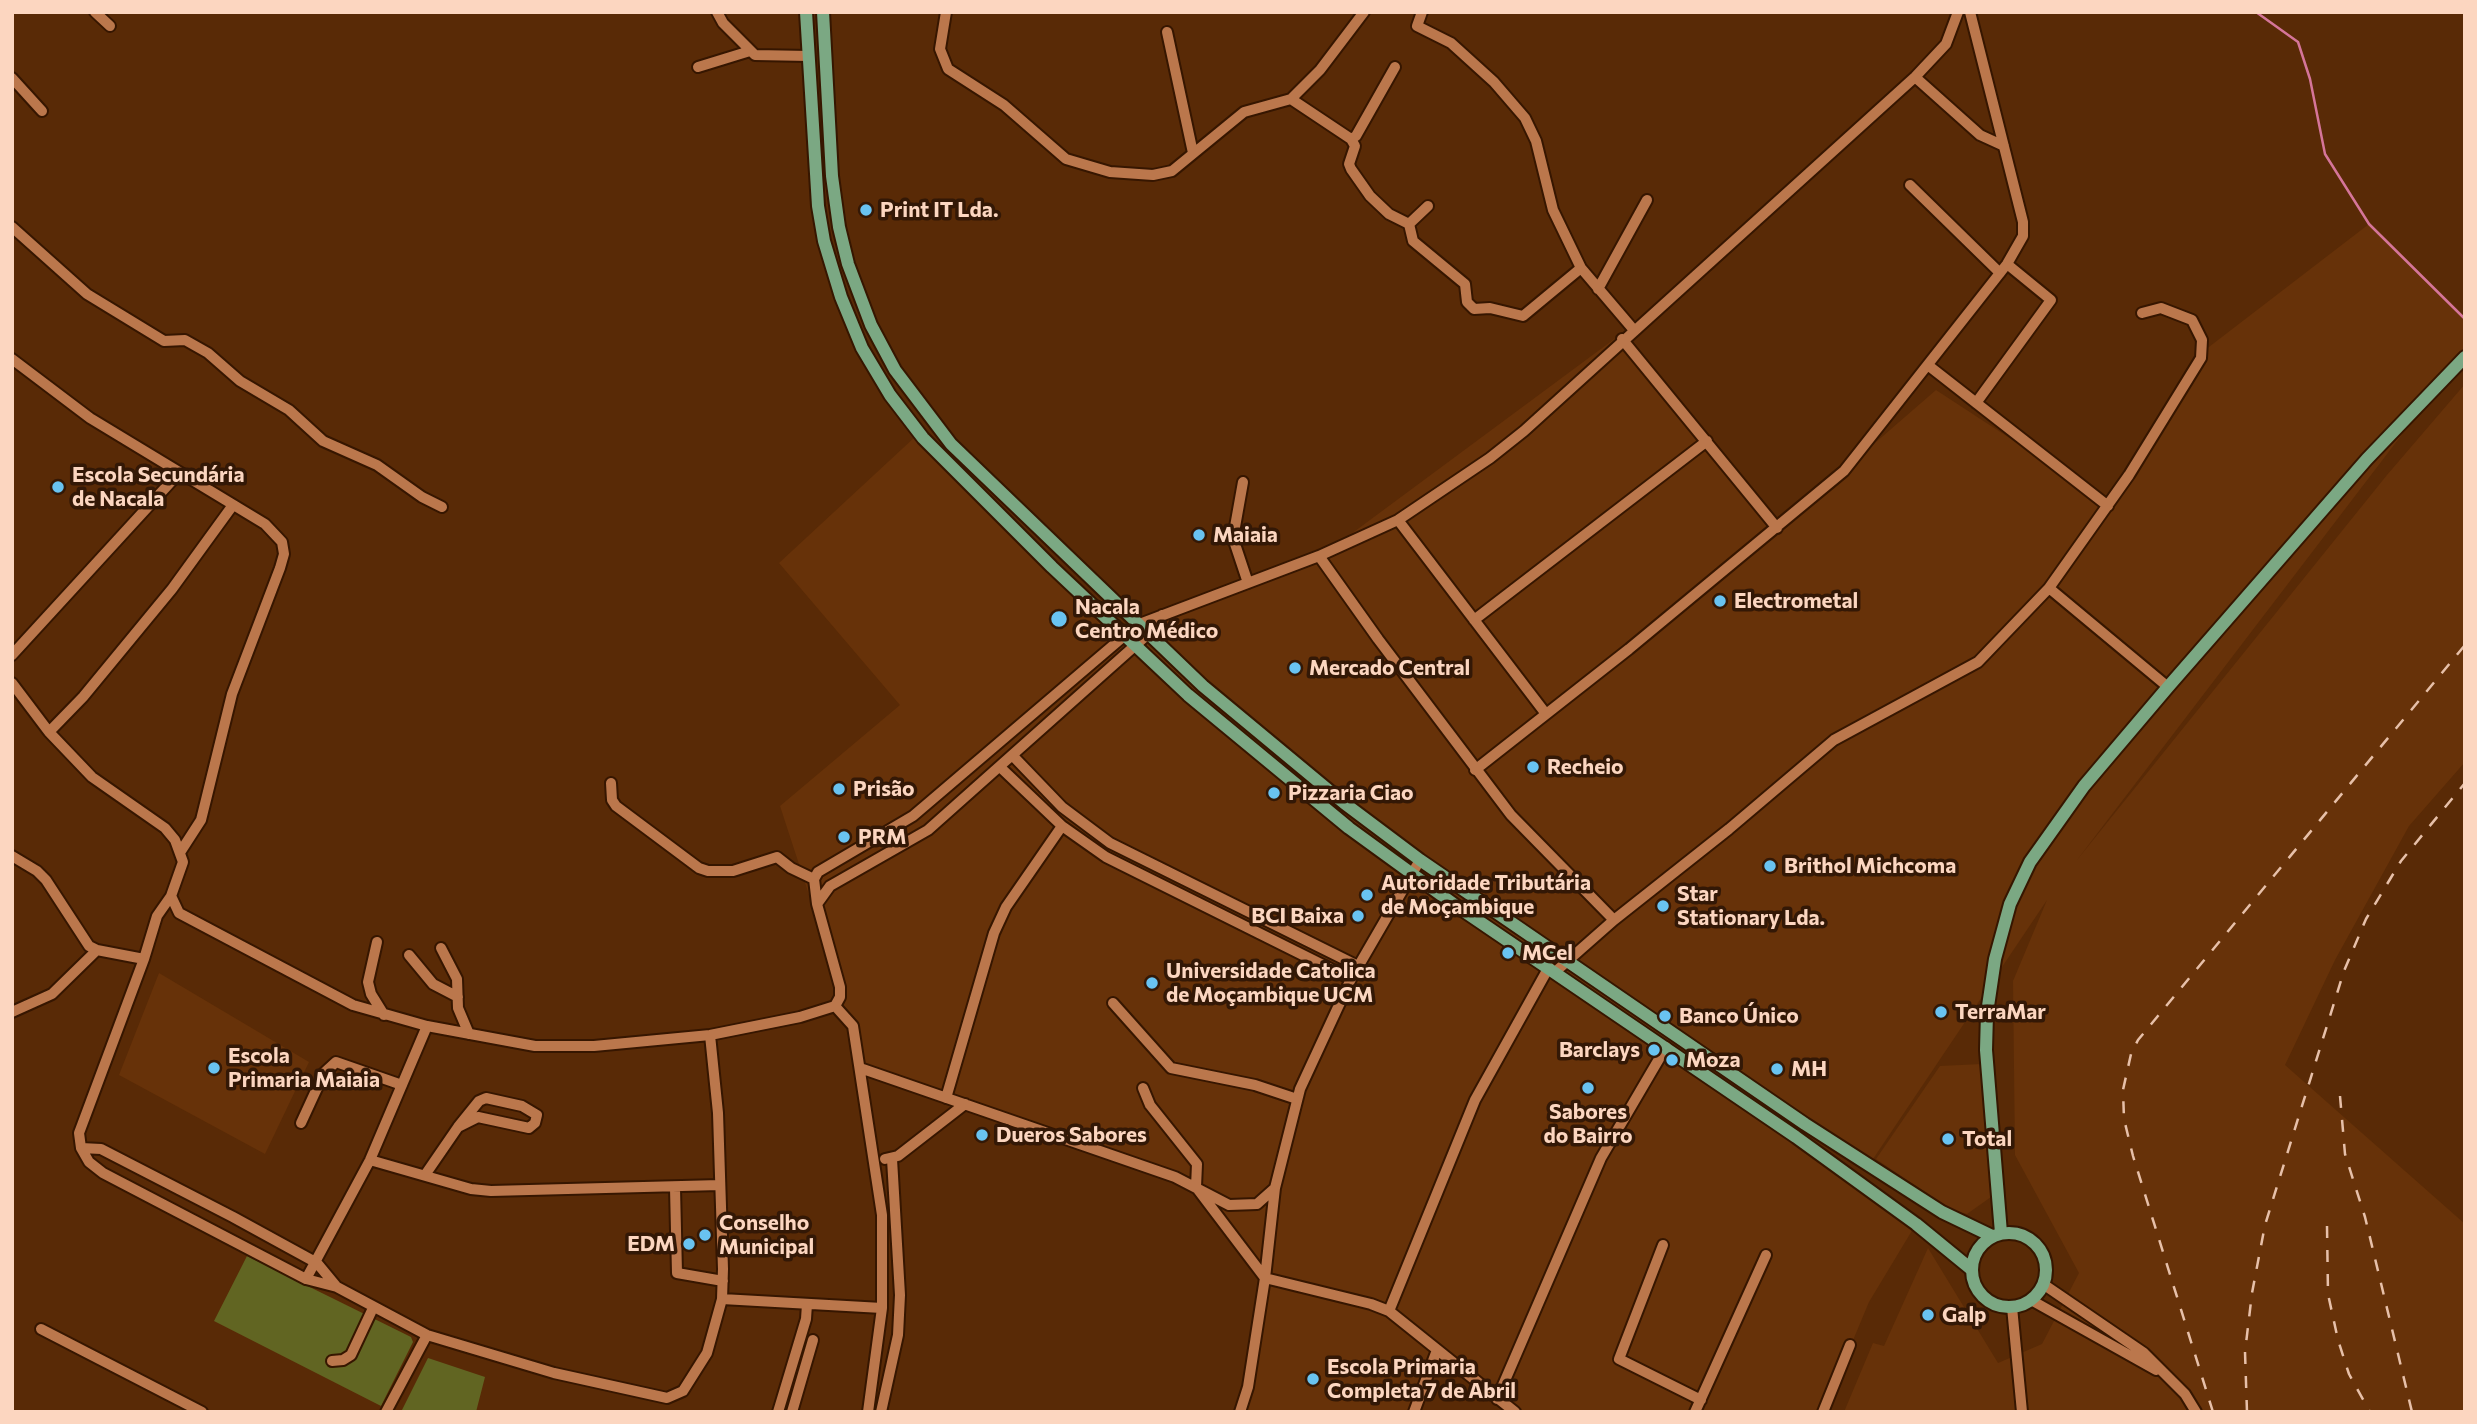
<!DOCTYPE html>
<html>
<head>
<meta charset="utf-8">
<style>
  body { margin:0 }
  #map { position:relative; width:2477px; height:1424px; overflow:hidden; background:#592a06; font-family:Commissioner,sans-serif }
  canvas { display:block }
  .frame { position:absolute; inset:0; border:14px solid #fcd6c0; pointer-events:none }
</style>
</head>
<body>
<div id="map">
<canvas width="2477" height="1424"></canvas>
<div class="frame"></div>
</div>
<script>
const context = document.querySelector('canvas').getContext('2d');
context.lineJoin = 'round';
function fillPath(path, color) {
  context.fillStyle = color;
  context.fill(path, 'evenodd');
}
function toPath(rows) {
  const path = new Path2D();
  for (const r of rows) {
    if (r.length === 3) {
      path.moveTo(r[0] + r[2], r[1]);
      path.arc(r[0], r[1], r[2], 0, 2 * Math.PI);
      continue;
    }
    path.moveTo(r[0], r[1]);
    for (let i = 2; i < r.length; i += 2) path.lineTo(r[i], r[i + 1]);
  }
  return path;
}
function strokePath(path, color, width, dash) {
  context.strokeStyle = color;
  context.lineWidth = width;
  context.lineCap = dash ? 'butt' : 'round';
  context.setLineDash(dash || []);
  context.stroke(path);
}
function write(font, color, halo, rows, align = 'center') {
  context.font = font + ' Commissioner,sans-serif';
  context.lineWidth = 7;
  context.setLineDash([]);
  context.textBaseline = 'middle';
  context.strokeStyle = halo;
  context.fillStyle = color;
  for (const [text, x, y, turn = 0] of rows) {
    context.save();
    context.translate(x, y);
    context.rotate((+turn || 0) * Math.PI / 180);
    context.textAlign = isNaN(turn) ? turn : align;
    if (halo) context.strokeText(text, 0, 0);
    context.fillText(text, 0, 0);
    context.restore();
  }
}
const built = toPath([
  [2369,224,2465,319,2465,352,2077,860,2387,475,2465,384,2465,762,2409,826,2335,960,2285,1065,2465,1224,2465,1412,1844,1412,1873,1343,1884,1346,1928,1248,1998,1363,2042,1344,2079,1273,2015,1155,2013,981,2047,900,1869,1165,1678,1036,1669,1048,1916,1224,1869,1302,1823,1412,1522,1412,1439,1352,1416,1412,1237,1412,1272,1278,1197,1185,856,1072,841,993,780,806,900,705,779,563,916,436,1117,635,1169,607,1320,557,1621,334,1777,528,1936,390,2112,505,2205,350],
  [159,973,309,1062,265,1154,119,1075],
  [1982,1064,1993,1180,1991,1197,1967,1214,1950,1209,1876,1159,1940,1066]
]);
const green = toPath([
  [247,1256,411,1337,413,1342,381,1406,214,1321],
  [428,1358,485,1377,476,1412,401,1412]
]);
const stream = toPath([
  [2256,12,2298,42,2310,79,2325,154,2369,224,2465,319]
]);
const minor = toPath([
  [95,12,110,26],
  [717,12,723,23,755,55,809,56],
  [946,12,940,49,948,69,1004,105,1066,159,1110,172,1153,175,1172,171,1244,112,1291,99,1320,70,1364,12],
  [1422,12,1417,26,1451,43,1494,82,1525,118,1536,141,1553,210,1581,268,1633,329],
  [1167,32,1193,153],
  [698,67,750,51],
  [1915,77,1980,135,2004,146],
  [12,78,42,111],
  [1291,99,1351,139,1356,136,1395,67],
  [1351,139,1355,146,1349,164,1351,169,1370,196,1389,214,1409,224,1428,206],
  [1910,185,2000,273],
  [1409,224,1413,241,1465,284,1467,302,1474,309,1490,308,1523,316,1581,268],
  [12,227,87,294,164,341,185,340,208,353,240,381,289,410,323,441,377,465,422,497,442,507],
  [1598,289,1647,200],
  [1622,339,1777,528],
  [12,359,90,418,265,524,282,542,284,554,280,568,232,694,201,820,181,851],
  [1929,366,2108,506],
  [1976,403,2051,300,2007,264],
  [1243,482,1233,538,1248,583],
  [1398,520,1546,714],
  [1319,556,1378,639,1511,815,1614,920],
  [2049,588,2168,687],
  [1474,620,1707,441],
  [12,655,178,474],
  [12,683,49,732,92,777,165,828,175,840,183,862,171,896,179,913,353,1005,427,1026,535,1046,594,1046,710,1035,800,1017,835,1006,840,997,840,987,817,904,814,879,818,872,913,816,1137,625,1319,556,1398,520,1490,458,1524,431,1915,77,1946,44,1958,12],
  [49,732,83,697,172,589,233,505],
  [1013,756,1062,807,1110,843,1358,966],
  [1000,767,1062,826,1106,857,1351,979],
  [1475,770,1629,649,1844,471,2007,264,2023,236,2023,222,1970,12],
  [611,783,612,800,616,806,699,868,708,871,733,871,777,857,791,868,814,879],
  [12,856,37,871,46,880,89,946,97,950,144,959],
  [171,896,157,916,144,959,79,1133,81,1148,89,1162,103,1173,306,1279,337,1287,427,1335,554,1373,667,1398,683,1391,707,1353,722,1299,723,1269,718,1113,710,1035],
  [817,904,830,886,928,830,1147,635,1162,615],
  [377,942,368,982,371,994,384,1015],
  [441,948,457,979,458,1008,469,1034],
  [409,955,433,984,458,997],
  [1555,972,1614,920,1729,829,1834,740,1978,662,2049,588,2129,475,2201,358,2202,340,2192,320,2161,308,2142,313],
  [1113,1003,1171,1068,1255,1085,1297,1099],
  [835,1006,853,1026,882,1215,882,1308,868,1412],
  [12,1012,52,994,97,950],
  [860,1068,1175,1177,1229,1205,1257,1204,1275,1188],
  [1143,1088,1150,1105,1197,1164,1196,1187,1265,1278,1371,1304,1389,1311,1515,1412],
  [946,1098,994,933,1006,907,1062,826],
  [301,1123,324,1073,336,1062,402,1085],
  [81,1148,101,1149,233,1217,317,1263,336,1286],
  [885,1159,898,1156,965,1104],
  [370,1160,471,1189,491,1191,720,1185],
  [425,1175,458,1127,479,1101,486,1098,522,1106,537,1115,535,1123,529,1128,478,1117,458,1127],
  [675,1188,677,1273,723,1281],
  [1663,1245,1619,1359,1701,1400],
  [306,1279,370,1160,427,1026],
  [2043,1284,2144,1353,2185,1394,2196,1412],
  [722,1299,882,1308],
  [2031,1300,2156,1370],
  [2012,1307,2022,1412],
  [1389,1311,1475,1100,1549,967],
  [41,1329,202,1412],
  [332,1361,343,1360,351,1355,373,1308],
  [1497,1399,1601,1158,1666,1047],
  [386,1412,427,1335],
  [778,1412,806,1319,807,1304],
  [792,1412,813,1340],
  [881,1412,898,1335,900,1295,892,1159],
  [1240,1412,1248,1387,1265,1278,1275,1188,1300,1089,1351,979,1420,860],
  [1414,1412,1437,1350],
  [1695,1412,1766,1255],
  [1823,1412,1850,1345]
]);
const major = toPath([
  [806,12,818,206,824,241,841,297,862,348,890,395,923,438,1052,567,1188,695,1349,828,1455,905,1796,1137,1916,1224,1971,1269],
  [823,12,832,176,839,227,848,264,871,325,895,370,951,444,1203,686,1344,803,1420,860,1805,1124,1942,1212,1992,1236],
  [2009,1270,37],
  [2001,1233,1986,1050,1987,1013,1995,959,2010,904,2030,862,2084,786,2168,687,2367,459,2465,357]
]);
const rail = toPath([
  [2340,1096,2345,1154,2365,1217,2412,1412],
  [2327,1226,2328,1294,2338,1340,2349,1374,2370,1412],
  [2213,1412,2133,1156,2124,1119,2123,1090,2131,1054,2138,1040,2465,645],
  [2247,1412,2245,1352,2252,1293,2265,1225,2344,971,2366,919,2401,861,2465,783]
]);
const markers = [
  [866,210,7,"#69c3f1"],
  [58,487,7,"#69c3f1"],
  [1199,535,7,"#69c3f1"],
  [1720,601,7,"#69c3f1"],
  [1059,619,9,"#69c3f1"],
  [1295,668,7,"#69c3f1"],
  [1533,767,7,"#69c3f1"],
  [839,789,7,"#69c3f1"],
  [1274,793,7,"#69c3f1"],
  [844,837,7,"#69c3f1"],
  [1770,866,7,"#69c3f1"],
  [1367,895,7,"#69c3f1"],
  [1663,906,7,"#69c3f1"],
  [1358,916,7,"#69c3f1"],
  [1508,953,7,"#69c3f1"],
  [1152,983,7,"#69c3f1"],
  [1941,1012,7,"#69c3f1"],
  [1665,1016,7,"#69c3f1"],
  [1654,1050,7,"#69c3f1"],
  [1672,1060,7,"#69c3f1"],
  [214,1068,7,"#69c3f1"],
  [1777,1069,7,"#69c3f1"],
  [1588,1088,7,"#69c3f1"],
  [982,1135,7,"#69c3f1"],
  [1948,1139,7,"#69c3f1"],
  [705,1235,7,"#69c3f1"],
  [689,1244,7,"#69c3f1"],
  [1928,1315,7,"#69c3f1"],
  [1313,1379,7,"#69c3f1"]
];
const poiNames = [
  ["Print IT Lda.",880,210],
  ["Escola Secundária",72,475],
  ["de Nacala",72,499],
  ["Maiaia",1213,535],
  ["Electrometal",1734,601],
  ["Nacala",1075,607],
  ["Centro Médico",1075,631],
  ["Mercado Central",1309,668],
  ["Recheio",1547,767],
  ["Prisão",853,789],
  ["Pizzaria Ciao",1288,793],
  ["PRM",858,837],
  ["Brithol Michcoma",1784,866],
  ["Autoridade Tributária",1381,883],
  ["de Moçambique",1381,907],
  ["Star",1677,894],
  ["Stationary Lda.",1677,918],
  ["BCI Baixa",1344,916,"right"],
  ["MCel",1522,953],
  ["Universidade Catolica",1166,971],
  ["de Moçambique UCM",1166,995],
  ["TerraMar",1955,1012],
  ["Banco Único",1679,1016],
  ["Barclays",1640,1050,"right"],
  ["Escola",228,1056],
  ["Primaria Maiaia",228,1080],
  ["Moza",1686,1060],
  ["MH",1791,1069],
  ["Sabores",1588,1112,"center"],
  ["do Bairro",1588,1136,"center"],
  ["Dueros Sabores",996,1135],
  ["Total",1962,1139],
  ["Conselho",719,1223],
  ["Municipal",719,1247],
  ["EDM",675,1244,"right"],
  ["Galp",1942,1315],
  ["Escola Primaria",1327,1367],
  ["Completa 7 de Abril",1327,1391]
];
fillPath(built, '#673209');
fillPath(green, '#616522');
strokePath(stream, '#d57599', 2.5);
strokePath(minor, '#361600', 14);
strokePath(major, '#361600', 16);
strokePath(minor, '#bb774c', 10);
strokePath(major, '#7ba883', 12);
strokePath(rail, '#e7c0a9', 2.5, [12, 12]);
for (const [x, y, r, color] of markers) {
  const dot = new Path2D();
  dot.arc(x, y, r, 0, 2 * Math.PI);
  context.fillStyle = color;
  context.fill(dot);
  strokePath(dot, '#331806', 2.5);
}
write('bold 21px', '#fcd6c0', '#331806', poiNames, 'left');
</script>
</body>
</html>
